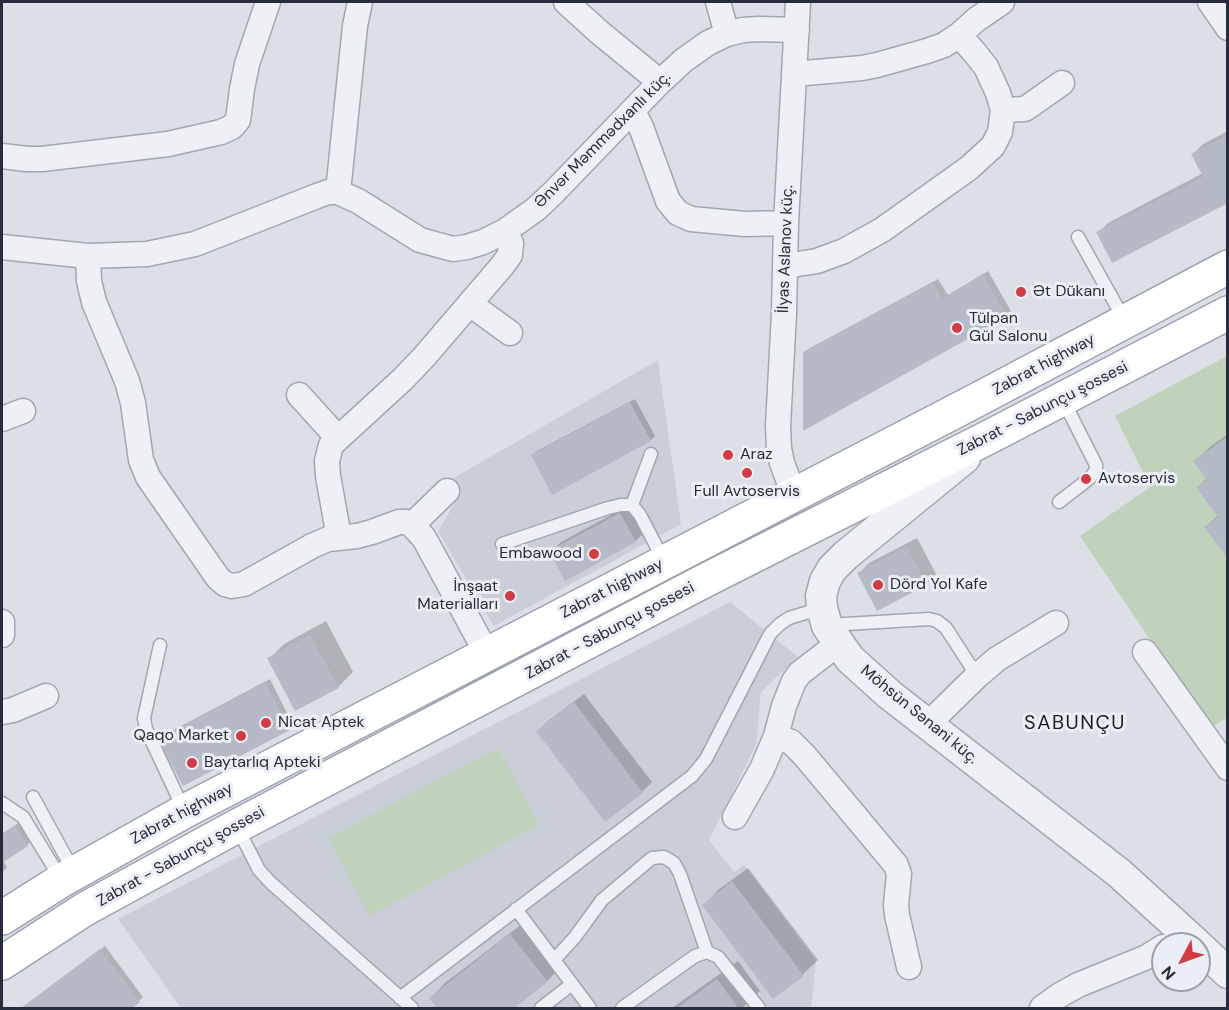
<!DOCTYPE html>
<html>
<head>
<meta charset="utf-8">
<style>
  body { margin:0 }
  #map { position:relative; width:1229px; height:1010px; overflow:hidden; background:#dcdfe6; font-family:"DM Sans",sans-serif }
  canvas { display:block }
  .frame { position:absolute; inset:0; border:3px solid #252c3d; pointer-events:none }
  .north { position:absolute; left:1151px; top:932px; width:60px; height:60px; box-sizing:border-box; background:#ebeef4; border:2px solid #9ca0ab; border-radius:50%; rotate:229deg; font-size:16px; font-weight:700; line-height:24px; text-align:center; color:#252c3d }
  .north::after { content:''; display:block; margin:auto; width:21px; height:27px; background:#d13b44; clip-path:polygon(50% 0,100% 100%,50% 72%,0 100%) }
</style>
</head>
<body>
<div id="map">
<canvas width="1229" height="1010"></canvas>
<div class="frame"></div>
<div class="north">N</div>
</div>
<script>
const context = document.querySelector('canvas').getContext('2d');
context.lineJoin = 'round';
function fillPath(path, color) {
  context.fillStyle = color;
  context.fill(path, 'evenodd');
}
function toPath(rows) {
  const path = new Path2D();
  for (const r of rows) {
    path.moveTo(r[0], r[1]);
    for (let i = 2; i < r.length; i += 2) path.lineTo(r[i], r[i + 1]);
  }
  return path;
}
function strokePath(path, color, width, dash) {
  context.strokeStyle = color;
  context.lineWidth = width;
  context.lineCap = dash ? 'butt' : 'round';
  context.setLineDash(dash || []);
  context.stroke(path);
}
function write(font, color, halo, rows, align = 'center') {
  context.font = font + ' "DM Sans",sans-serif';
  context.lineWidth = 6;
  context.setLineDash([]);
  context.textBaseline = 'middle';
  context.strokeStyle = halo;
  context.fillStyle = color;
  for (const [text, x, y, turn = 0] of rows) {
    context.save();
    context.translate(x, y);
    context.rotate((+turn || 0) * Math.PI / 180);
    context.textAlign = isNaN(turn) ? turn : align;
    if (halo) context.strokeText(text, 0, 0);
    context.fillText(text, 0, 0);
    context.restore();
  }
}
const built = toPath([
  [658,360,681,524,494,626,438,531,461,493,452,479],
  [730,602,798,657,761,692,756,745,709,840,734,872,744,865,816,961,811,1008,181,1008,118,919]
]);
const green = toPath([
  [1227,356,1227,718,1210,728,1080,536,1150,487,1115,416],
  [498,748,539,825,370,916,328,838]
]);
const shadow = toPath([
  [1228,131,1228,201,1098,233,1108,223,1203,173,1193,154,1203,144],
  [988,271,1011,311,1006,316,805,353,810,348,938,279,948,295],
  [635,399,655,436,651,440,553,493,533,455,537,451],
  [1228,434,1228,557,1206,527,1218,515,1198,488,1207,478,1195,461,1210,447],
  [631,504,645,531,636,541,566,579,551,552,561,542],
  [917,538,936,574,926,584,859,573,869,563],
  [326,621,353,672,338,687,269,659,284,644],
  [270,679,293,725,289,729,160,739,164,735],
  [584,694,652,782,642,792,538,731,548,721],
  [20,822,32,840,27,845,3,860,7,867,2,873,2,834],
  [748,868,818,960,803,974,773,997,704,905,718,890],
  [526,921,562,966,547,981,512,1008,439,1008,431,998,445,983],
  [105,946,143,997,139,1001,129,1008,24,1008,28,1004],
  [738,961,760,991,742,1008,672,1008]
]);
const building = toPath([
  [1228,135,1228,203,1112,263,1096,232,1203,177,1191,154],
  [983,275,1007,317,803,431,803,352,933,283,943,299],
  [630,402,651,441,552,495,531,455],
  [1228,436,1228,559,1204,527,1218,517,1196,487,1207,480,1193,461],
  [620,513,636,542,565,581,549,551],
  [907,547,927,585,877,611,857,573],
  [310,635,339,688,295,711,267,658],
  [265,683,290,730,183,786,158,739],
  [574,702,643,793,605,822,536,731],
  [15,826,28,846,2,863,2,834],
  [732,881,804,976,773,999,702,905],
  [510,934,548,982,514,1008,437,1008,429,998],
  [100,949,140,1002,132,1008,21,1008],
  [717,979,738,1008,677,1008]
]);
const service = toPath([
  [1078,237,1125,321],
  [1059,502,1090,478,1096,470,1096,465,1063,400],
  [632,505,651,454],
  [502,544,608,508,621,505,632,505,640,515,664,561],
  [829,625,929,619,937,621,946,628,977,676],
  [160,645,144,718,146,729,184,810],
  [33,797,74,872],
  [2,803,23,817,61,879],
  [237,827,259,870,271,883,412,1008],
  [516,909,590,1008],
  [554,960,575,937,602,900,652,858,664,857,674,863,680,874,707,952],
  [400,998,692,776,706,759,770,634,780,624,789,618,822,608],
  [541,1008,572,984],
  [622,1008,695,956,707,952,718,957,759,1008]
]);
const minor = toPath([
  [566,2,599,32,660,82],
  [718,2,727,34],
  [1210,2,1228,28],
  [794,74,862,68,877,65,927,51,944,45,959,35,977,19,1002,2],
  [1003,110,1025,109,1062,83],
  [633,111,641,127,668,201,678,213,691,219,745,224,786,223],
  [2,156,27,159,42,159,168,144,221,132,232,127,238,120,242,89,247,64,268,2],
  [338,192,355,26,360,2],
  [2,247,88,256,147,254,195,244,317,196,328,192,338,192,358,201,420,240,453,249,467,247,483,242,505,231,536,209,553,193,660,82,684,60,708,43,727,34,743,30,759,29,797,30],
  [88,256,89,281,94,302,127,381,133,403,141,460,148,477,218,578,225,584,232,586,244,584,312,546,328,539,357,536,372,532,399,522,406,522,412,525,424,538,487,654],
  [785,266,817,261,844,251,882,230,969,168,993,146,1000,132,1003,110,998,93,986,67,975,53,959,35],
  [470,304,510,333],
  [299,395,338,438],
  [2,419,23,411],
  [794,495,782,463,779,448,778,426,784,313,786,223,798,2],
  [412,525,447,491],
  [339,537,328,476,327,461,331,445,403,379,424,357,502,266,510,255,511,243,505,231],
  [2,622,2,635],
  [839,643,800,673,794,681,784,706,776,736,791,742,805,756,896,865,899,874,896,905,897,915,909,967],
  [1145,652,1228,768],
  [2,712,13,710,46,696],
  [928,724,977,676,997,659,1056,623],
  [735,817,762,769,776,736],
  [1042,1008,1060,995,1078,985,1147,957,1163,947]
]);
const tertiary = toPath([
  [965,458,846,555,832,569,825,581,821,596,822,608,827,626,850,659,890,695,1119,873,1197,944],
  [1199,946,1228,973]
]);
const primary = toPath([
  [2,918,62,880,185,811,973,402,1228,267],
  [2,963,85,909,237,826,704,581,991,436,1228,313]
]);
const markers = [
  [1021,292,6,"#d13b44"],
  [957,328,6,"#d13b44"],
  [728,455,6,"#d13b44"],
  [747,473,6,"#d13b44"],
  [1086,479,6,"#d13b44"],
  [594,554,6,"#d13b44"],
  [878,585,6,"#d13b44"],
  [510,596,6,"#d13b44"],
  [266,723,6,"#d13b44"],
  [241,736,6,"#d13b44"],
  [192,763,6,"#d13b44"]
];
const streetNames = [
  ["Ənvər Məmmədxanlı küç.",603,140,-45],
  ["İlyas Aslanov küç.",786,249,-88],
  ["Zabrat highway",1044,365,-28],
  ["Zabrat - Sabunçu şossesi",1043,409,-27],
  ["Zabrat highway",612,589,-27],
  ["Zabrat - Sabunçu şossesi",610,631,-28],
  ["Möhsün Sənani küç.",919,715,39],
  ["Zabrat highway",182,814,-28],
  ["Zabrat - Sabunçu şossesi",181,857,-29]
];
const poiNames = [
  ["Ət Dükanı",1033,292],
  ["Tülpan",969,319],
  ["Gül Salonu",969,337],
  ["Araz",740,455],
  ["Avtoservis",1098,479],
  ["Full Avtoservis",747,492,"center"],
  ["Embawood",582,554,"right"],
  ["Dörd Yol Kafe",890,585],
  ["İnşaat",498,587,"right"],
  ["Materialları",498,605,"right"],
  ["Nicat Aptek",278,723],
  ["Qaqo Market",229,736,"right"],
  ["Baytarlıq Apteki",204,763]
];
const quarterNames = [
  ["SABUNÇU",1075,724]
];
fillPath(built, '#caced8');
fillPath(green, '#c0d1bc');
fillPath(shadow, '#0003');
fillPath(building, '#b6bac6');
strokePath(service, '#a1a6b0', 15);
strokePath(minor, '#a1a6b0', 27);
strokePath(tertiary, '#a1a6b0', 33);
strokePath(primary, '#9ba2b2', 36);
strokePath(service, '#eef0f5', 12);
strokePath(minor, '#eef0f5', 24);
strokePath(tertiary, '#eef0f5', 30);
strokePath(primary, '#fff', 33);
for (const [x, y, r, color] of markers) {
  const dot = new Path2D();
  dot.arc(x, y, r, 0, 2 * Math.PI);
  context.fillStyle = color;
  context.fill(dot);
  strokePath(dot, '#ebeef4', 2);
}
write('16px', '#252c3d', '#ebeef4', streetNames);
write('16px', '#252c3d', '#ebeef4', poiNames, 'left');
context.letterSpacing = '1.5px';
write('20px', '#181d2d', '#ebeef4', quarterNames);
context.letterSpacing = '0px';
</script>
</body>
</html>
